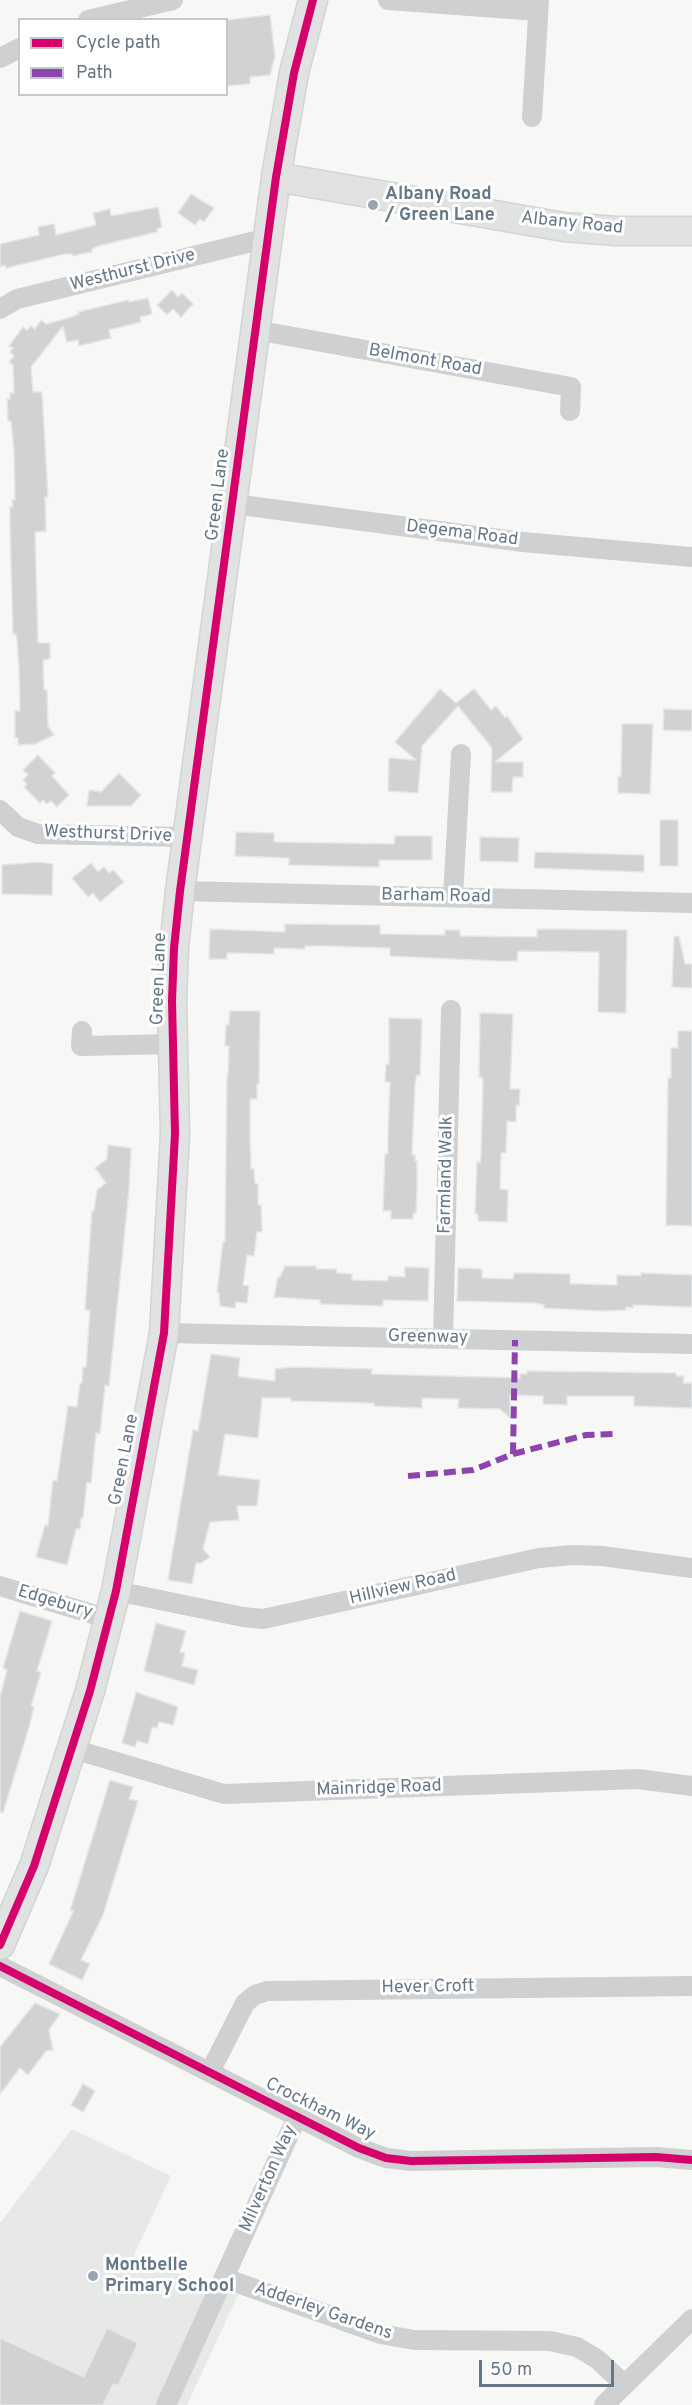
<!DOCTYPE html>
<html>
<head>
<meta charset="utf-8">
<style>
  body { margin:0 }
  #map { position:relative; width:692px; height:2405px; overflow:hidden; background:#f7f7f6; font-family:Overpass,sans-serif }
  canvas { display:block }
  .legend { position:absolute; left:18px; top:18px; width:210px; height:78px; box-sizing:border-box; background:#fff; border:2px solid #c2c9cf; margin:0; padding:8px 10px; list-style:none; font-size:18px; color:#667787 }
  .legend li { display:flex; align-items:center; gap:12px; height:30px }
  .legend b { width:30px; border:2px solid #c2c9cf }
  .scale { position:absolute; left:479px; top:2360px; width:135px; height:27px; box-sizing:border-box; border:3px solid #667787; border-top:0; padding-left:8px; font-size:18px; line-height:21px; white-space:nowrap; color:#667787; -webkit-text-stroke:4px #fff; paint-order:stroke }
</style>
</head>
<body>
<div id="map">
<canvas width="692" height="2405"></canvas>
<ul class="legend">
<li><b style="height:8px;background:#d6006c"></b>Cycle path</li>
<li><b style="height:8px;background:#8e44ad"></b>Path</li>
</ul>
<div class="scale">50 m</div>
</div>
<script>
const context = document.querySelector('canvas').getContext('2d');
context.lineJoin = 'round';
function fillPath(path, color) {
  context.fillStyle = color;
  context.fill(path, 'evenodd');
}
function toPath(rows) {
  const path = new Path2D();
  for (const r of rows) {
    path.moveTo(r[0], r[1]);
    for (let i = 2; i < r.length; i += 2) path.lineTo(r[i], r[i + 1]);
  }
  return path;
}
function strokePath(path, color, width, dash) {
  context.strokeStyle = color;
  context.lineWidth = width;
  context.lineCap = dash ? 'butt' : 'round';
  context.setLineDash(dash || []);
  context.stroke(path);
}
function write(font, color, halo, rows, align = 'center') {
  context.font = font + ' Overpass,sans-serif';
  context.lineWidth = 6;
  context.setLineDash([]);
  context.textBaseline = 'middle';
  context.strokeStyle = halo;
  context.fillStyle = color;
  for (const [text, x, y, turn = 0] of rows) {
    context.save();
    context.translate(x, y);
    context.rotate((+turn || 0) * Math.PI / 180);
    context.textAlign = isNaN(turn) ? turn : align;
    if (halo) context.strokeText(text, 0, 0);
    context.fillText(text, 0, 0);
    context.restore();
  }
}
const built = toPath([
  [72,2129,171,2176,133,2257,238,2295,187,2405,0,2405,0,2223]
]);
const building = toPath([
  [270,15,275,56,270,75,250,77,250,84,226,86,226,20,270,15],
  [191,194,214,208,204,222,200,219,195,225,178,213,191,194],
  [158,207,162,227,157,229,157,232,98,246,92,249,92,252,72,256,72,254,65,254,6,268,5,265,0,267,0,244,39,235,38,227,54,224,56,235,96,225,93,213,110,209,111,216,158,207],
  [172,290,178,297,182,293,193,304,181,317,173,309,167,315,157,305,172,290],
  [148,298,152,314,140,317,141,322,109,330,111,338,79,346,78,340,67,342,63,326,31,367,33,392,42,392,48,497,45,497,46,531,35,532,38,643,50,643,50,659,43,660,44,690,47,690,48,726,54,735,35,744,18,745,18,738,15,738,15,711,20,711,19,668,17,640,16,634,13,634,10,527,10,507,13,507,12,500,15,500,14,450,11,421,8,421,7,399,10,399,10,393,14,393,13,365,9,362,14,356,10,352,13,348,9,346,23,327,27,330,31,326,35,329,41,320,46,324,72,317,79,314,78,312,128,300,129,302,148,298],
  [440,689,456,703,474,689,491,710,496,706,505,718,507,716,523,739,495,762,523,762,523,777,513,777,512,792,491,792,492,748,458,706,422,746,418,793,388,791,389,758,416,760,395,742,440,689],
  [664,709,692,710,692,731,663,730,664,709],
  [622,724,653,724,650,794,618,793,618,776,621,777,622,724],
  [38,755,55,773,52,776,69,795,57,807,51,801,47,804,43,800,40,803,24,787,27,784,23,780,28,775,23,770,38,755],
  [119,773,141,795,131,806,87,806,89,790,101,792,119,773],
  [660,820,678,820,678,866,660,866,660,820],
  [236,832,274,833,274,842,394,844,395,836,432,836,432,860,379,860,379,867,289,865,289,858,235,856,236,832],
  [480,837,519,838,518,862,480,861,480,837],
  [535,852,644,855,644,872,534,868,535,852],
  [39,862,53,864,52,895,2,894,2,865,39,862],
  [91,863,98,872,104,867,109,873,113,870,124,882,100,902,93,893,88,897,72,878,91,863],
  [285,924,380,925,380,934,445,935,445,930,460,930,460,936,537,937,537,929,627,930,626,1013,598,1012,599,952,518,951,517,961,498,961,390,956,390,948,326,946,305,946,305,949,274,948,274,954,227,953,227,959,209,959,210,929,285,932,285,924],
  [679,936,685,964,692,964,692,988,672,987,674,937,679,936],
  [230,1011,260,1011,259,1084,257,1084,257,1099,250,1099,250,1135,251,1169,254,1169,255,1184,258,1184,258,1205,261,1205,262,1232,257,1232,254,1256,247,1255,243,1285,249,1286,247,1303,236,1302,235,1308,220,1306,219,1293,217,1292,223,1242,225,1242,227,1075,228,1075,229,1046,225,1046,226,1025,229,1025,230,1011],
  [480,1013,513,1014,510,1089,520,1089,519,1106,516,1105,516,1122,507,1121,506,1153,501,1153,500,1189,508,1190,507,1222,478,1221,478,1214,475,1214,477,1162,480,1163,481,1156,483,1084,482,1077,479,1077,480,1013],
  [389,1018,422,1019,420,1076,417,1075,415,1083,412,1155,415,1155,415,1161,417,1161,417,1192,416,1213,413,1213,413,1219,391,1219,391,1211,383,1211,385,1154,388,1154,388,1134,390,1082,385,1082,386,1064,389,1064,389,1018],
  [678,1031,692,1031,692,1226,666,1225,668,1078,671,1078,671,1048,678,1048,678,1031],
  [108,1145,131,1148,129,1190,109,1386,105,1385,100,1434,96,1433,91,1483,87,1482,83,1518,81,1518,80,1529,76,1529,67,1565,36,1557,45,1525,48,1526,53,1480,57,1481,68,1406,77,1407,80,1383,82,1383,83,1367,86,1367,90,1310,85,1310,92,1211,94,1211,97,1190,106,1183,95,1168,107,1159,108,1145],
  [285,1266,316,1266,316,1269,336,1269,337,1273,352,1274,352,1280,388,1281,388,1276,405,1277,405,1267,429,1268,428,1301,383,1300,383,1306,320,1304,320,1300,274,1297,278,1277,280,1277,285,1266],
  [458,1268,482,1269,482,1278,513,1279,514,1273,570,1274,570,1284,579,1284,617,1285,617,1275,641,1276,641,1273,692,1275,692,1307,633,1305,633,1308,626,1307,626,1310,600,1311,544,1308,544,1305,537,1303,457,1301,458,1268],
  [211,1354,240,1358,238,1375,240,1377,275,1381,275,1369,292,1367,372,1369,371,1374,520,1378,520,1374,527,1374,527,1371,676,1373,676,1376,684,1376,683,1383,692,1383,692,1408,634,1406,634,1396,567,1396,567,1405,543,1404,543,1396,510,1395,510,1418,500,1409,458,1408,459,1399,422,1398,422,1408,374,1406,374,1403,291,1401,291,1398,262,1398,258,1438,225,1434,218,1475,260,1480,257,1506,237,1506,239,1520,210,1522,203,1549,210,1557,201,1563,196,1563,192,1584,168,1580,193,1430,198,1431,211,1354],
  [20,1611,52,1621,37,1671,41,1672,31,1706,34,1707,29,1727,3,1813,0,1812,0,1697,7,1670,3,1668,20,1611],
  [156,1623,186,1631,180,1652,185,1653,182,1666,198,1670,194,1685,144,1671,156,1623],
  [136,1692,178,1707,173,1725,159,1722,157,1728,152,1727,148,1744,137,1741,135,1747,122,1743,136,1692],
  [110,1780,133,1787,129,1799,138,1801,103,1915,81,1960,90,1964,82,1980,49,1964,74,1910,70,1911,110,1780],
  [35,2003,60,2014,49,2030,53,2050,46,2051,28,2075,20,2068,0,2094,0,2047,35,2003],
  [83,2084,95,2091,83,2112,71,2105,83,2084],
  [107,2328,138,2343,118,2386,113,2384,103,2405,0,2405,0,2338,84,2377,107,2328]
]);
const street = toPath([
  [388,0,538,11],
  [88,20,173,0],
  [0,58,20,48],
  [532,117,539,0],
  [0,309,17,299,268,238],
  [255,330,571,387,570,411],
  [233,504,523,542,692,557],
  [0,810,18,827,38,834,187,837],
  [180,891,692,903],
  [453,897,461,754],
  [82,1031,81,1046,173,1044],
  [164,1333,692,1344],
  [443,1339,451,1010],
  [0,1586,109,1619],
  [116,1591,243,1617,263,1619,539,1558,573,1555,602,1556,692,1568],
  [73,1749,224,1794,638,1779,692,1786],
  [0,1966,359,2148,386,2158,411,2161,656,2157,692,2160],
  [210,2072,245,2003,255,1995,267,1991,692,1986],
  [224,2278,381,2334,414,2340,550,2341,577,2347,597,2359,625,2385],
  [166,2405,297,2117],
  [604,2405,692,2319]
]);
const secondary = toPath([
  [276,177,564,227,616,231,692,231],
  [0,1945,34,1866,90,1691,116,1591,164,1333,175,1134,172,1001,174,948,180,891,276,177,294,73,313,0]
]);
const quiet = toPath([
  [513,1454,586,1435,613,1434],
  [408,1476,473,1470,513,1454,515,1340]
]);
const cycleway = toPath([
  [0,1945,34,1866,90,1691,116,1591,164,1333,175,1134,172,1001,174,948,180,891,276,177,294,73,313,0],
  [0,1966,359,2148,386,2158,411,2161,656,2157,692,2160]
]);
const markers = [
  [373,205,6,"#99a4ae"],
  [93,2276,6,"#99a4ae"]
];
const poiNames = [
  ["Albany Road",385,195],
  ["/ Green Lane",385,216],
  ["Montbelle",105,2266],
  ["Primary School",105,2287]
];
const streetNames = [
  ["Albany Road",572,224,6],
  ["Westhurst Drive",133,271,-14],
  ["Belmont Road",425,361,10],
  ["Green Lane",219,495,-83],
  ["Degema Road",462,534,7],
  ["Westhurst Drive",108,835,2],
  ["Barham Road",436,897,1],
  ["Green Lane",160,979,-88],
  ["Farmland Walk",447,1175,-89],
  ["Greenway",428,1338,1],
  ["Green Lane",125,1460,-79],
  ["Hillview Road",403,1588,-13],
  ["Edgebury",55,1603,17],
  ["Mainridge Road",379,1789,-2],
  ["Hever Croft",428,1988,-1],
  ["Crockham Way",320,2110,26],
  ["Milverton Way",269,2179,-66],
  ["Adderley Gardens",323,2312,19]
];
fillPath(built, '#e7e9e8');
fillPath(building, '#d1d2d3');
strokePath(building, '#e6e6e6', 1.5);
strokePath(secondary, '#d2d4d5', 31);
strokePath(street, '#ced0d1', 20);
strokePath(secondary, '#e1e2e2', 28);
strokePath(quiet, '#8e44ad', 6, [12, 6]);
strokePath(cycleway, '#d6006c', 8);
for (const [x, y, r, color] of markers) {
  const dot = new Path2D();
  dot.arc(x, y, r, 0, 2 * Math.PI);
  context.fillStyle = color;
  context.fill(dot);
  strokePath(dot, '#fff', 2);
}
write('bold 18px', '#667787', '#fff', poiNames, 'left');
write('18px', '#667787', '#fff', streetNames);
</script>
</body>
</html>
